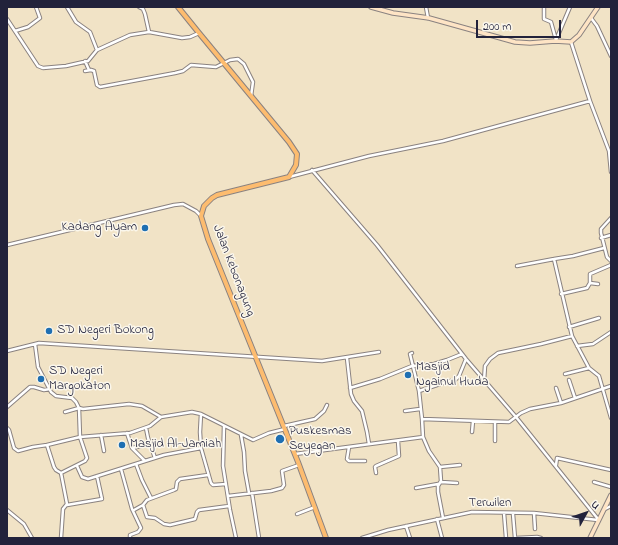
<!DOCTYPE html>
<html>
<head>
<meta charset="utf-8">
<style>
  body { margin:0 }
  #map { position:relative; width:618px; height:545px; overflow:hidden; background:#f1e3c6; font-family:"Indie Flower",sans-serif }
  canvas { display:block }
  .frame { position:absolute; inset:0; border:8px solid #22223b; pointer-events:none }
  .north { position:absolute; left:566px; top:493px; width:40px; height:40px; -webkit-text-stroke:3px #fbf7ec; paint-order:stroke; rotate:50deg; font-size:11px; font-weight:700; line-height:16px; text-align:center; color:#22223b }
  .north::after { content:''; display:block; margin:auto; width:14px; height:18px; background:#22223b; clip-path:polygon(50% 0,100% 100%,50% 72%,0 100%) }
  .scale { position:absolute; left:476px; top:20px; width:85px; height:18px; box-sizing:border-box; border:2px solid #22223b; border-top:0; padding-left:5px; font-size:12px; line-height:14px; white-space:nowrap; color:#22223b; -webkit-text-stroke:3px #fbf7ec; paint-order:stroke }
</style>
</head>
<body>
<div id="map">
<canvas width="618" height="545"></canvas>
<div class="frame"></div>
<div class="north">U</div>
<div class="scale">200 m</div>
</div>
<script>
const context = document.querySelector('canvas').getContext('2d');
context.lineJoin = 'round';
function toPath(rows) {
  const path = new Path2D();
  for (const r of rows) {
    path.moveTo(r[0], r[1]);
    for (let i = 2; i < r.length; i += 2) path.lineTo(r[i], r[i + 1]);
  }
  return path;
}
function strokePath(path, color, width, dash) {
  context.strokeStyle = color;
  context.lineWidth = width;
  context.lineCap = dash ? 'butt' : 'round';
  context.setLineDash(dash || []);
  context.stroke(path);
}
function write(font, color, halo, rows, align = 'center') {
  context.font = font + ' "Indie Flower",sans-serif';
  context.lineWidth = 3;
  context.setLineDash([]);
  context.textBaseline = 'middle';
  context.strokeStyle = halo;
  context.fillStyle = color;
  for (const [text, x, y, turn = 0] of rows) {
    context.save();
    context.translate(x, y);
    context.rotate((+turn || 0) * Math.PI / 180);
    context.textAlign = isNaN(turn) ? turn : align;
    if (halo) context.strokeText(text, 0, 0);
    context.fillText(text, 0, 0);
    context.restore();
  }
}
const street = toPath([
  [67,7,76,22,90,32,97,50],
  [426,7,428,18],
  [544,7,544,19,551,22,556,40],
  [591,18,597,26,611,56],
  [7,19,38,66,43,68,66,66,88,61,97,50,130,35,149,32,145,14,143,9,139,7],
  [15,31,28,27,40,18,36,7],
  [149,32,182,38,190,37,199,33],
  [556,40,570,7],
  [85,61,89,70],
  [85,71,91,70,94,71,97,85,100,87,175,73,183,71,191,65,216,67,230,60,238,59,244,64,253,82,251,96],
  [590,101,609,151,611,172],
  [312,170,377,245,466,359,516,417,598,519],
  [289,177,369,156,443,141,590,101,571,42],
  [611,218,601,229,601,233,607,257,611,261],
  [601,238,611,235],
  [7,245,174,205,183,204,196,211,201,216],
  [517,266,554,259],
  [590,283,598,284],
  [561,294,587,288,590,283,590,274,611,265],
  [569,327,599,318],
  [572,336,589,368,599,376,611,418],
  [35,344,38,367,51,392,56,396,72,398,76,402,79,408,83,409,129,404,142,406,161,417,192,412,201,414,253,440,269,433,285,429],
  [577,346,593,344,611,332],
  [7,351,39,343,322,361,379,352],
  [412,353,410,354,419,391],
  [347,358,351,394,354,401,362,411,367,432,369,444],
  [565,374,589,368],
  [569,380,575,398],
  [484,381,485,366,490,359,498,353,541,344,572,336,554,259,573,256,604,248],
  [350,388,380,379,412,366,434,364,447,360,462,354],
  [556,388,561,403],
  [7,407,30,387,34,387,44,390,50,389],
  [405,411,420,409],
  [65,412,79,408,80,437,87,458,85,461,61,473,56,470,54,467,47,445,80,437,130,433,150,426,161,417],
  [201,414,200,432,201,448,211,483,213,485,226,484],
  [422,419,419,391,446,382,455,380,459,376,466,359],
  [495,422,495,441],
  [224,426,223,466,230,510,236,538],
  [284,426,315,419,324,411,327,405],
  [7,428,9,430,14,448,18,451,33,447,47,445],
  [146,428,148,438,155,458],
  [472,432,473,421],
  [127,433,132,448,145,461],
  [101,435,104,451],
  [241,435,244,452,245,471,249,493],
  [423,437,429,451,440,467,441,481,438,486,438,492,443,518],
  [349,447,347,459,349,461,365,461],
  [132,448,141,446],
  [295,454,423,437,422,419,509,422,521,413,530,409,561,403,611,386],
  [136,464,142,480,151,498],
  [556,465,557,458,611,470],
  [77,466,82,477,88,479,164,455,201,448],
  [440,467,460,465],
  [121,469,132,509,141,528,138,532,130,535,130,538],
  [61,473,67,504,63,509,61,538],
  [376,473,375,467,376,466,399,456,398,441],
  [441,482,457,483],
  [594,482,611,487],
  [416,488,438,484],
  [252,493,259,538],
  [228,496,271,491,282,488,284,485,282,471,299,465],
  [67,505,102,499,97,476],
  [143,505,147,517,155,518,164,524,170,525,195,519,197,512,199,510,229,506],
  [605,509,611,506],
  [7,510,24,524,32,538],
  [134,510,143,505,147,500,174,490,176,489,177,482,180,479,208,475],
  [504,513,506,538],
  [534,513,535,529],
  [297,514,315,507],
  [513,514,515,538],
  [437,519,442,538],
  [406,526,410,538],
  [362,538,388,530,472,512,534,513,598,520],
  [516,538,537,537,541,538]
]);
const secondary = toPath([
  [371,7,393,13,429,18,515,42,530,43,555,41,571,42,579,35,598,7],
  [590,538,611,495]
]);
const primary = toPath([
  [178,7,199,33,289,142,297,154,296,165,289,177,217,195,212,198,204,206,201,216,208,239,298,462,326,538]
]);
const markers = [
  [145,228,4,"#1f6fb2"],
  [49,331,4,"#1f6fb2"],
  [408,375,4,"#1f6fb2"],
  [41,379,4,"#1f6fb2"],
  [280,439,5,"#1f6fb2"],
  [122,445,4,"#1f6fb2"]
];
const poiNames = [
  ["Kadang Ayam",137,228,"right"],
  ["SD Negeri Bokong",57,331],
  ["Masjid",416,368],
  ["Ngainul Huda",416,383],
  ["SD Negeri",49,372],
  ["Margokaton",49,387],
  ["Puskesmas",289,432],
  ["Seyegan",289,447],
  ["Masjid Al-Jamiah",130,445]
];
const streetNames = [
  ["Jalan Kebonagung",233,271,69],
  ["Terwilen",490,504]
];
strokePath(street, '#8a8280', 4.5);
strokePath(secondary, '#8a8280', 5.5);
strokePath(primary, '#8a8280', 6);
strokePath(street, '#fff', 2.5);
strokePath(secondary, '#fee4c5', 3.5);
strokePath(primary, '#fdbc6f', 4);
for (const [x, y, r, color] of markers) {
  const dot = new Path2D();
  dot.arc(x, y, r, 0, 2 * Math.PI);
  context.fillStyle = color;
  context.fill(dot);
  strokePath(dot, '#fbf7ec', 1.5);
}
write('13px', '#22223b', '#fbf7ec', poiNames, 'left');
write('13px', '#22223b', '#fbf7ec', streetNames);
</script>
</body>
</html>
